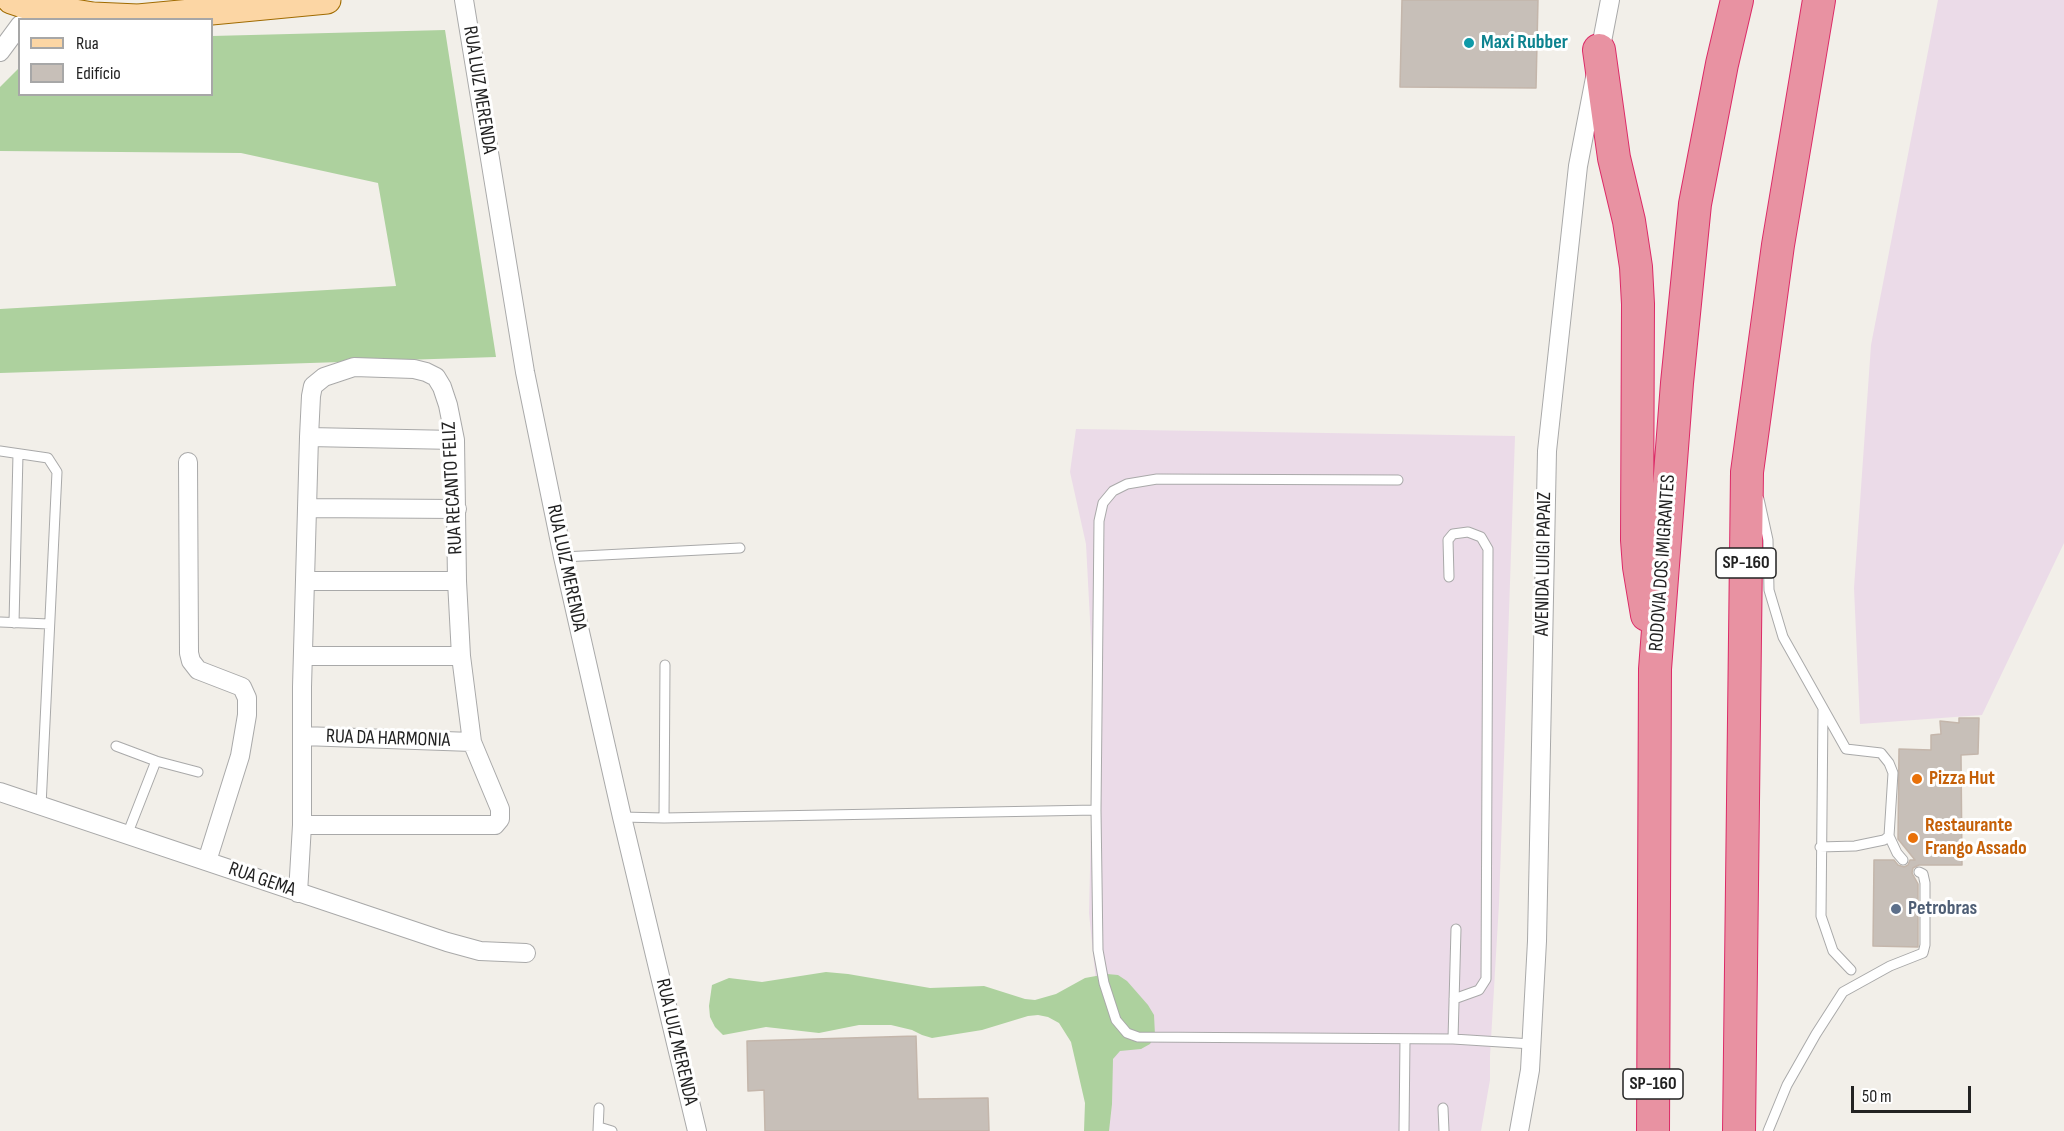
<!DOCTYPE html>
<html>
<head>
<meta charset="utf-8">
<style>
  body { margin:0 }
  #map { position:relative; width:2064px; height:1131px; overflow:hidden; background:#f2efe9; font-family:"Sofia Sans Condensed",sans-serif }
  canvas { display:block }
  .legend { position:absolute; left:18px; top:18px; width:195px; height:78px; box-sizing:border-box; background:#fff; border:2px solid #a7a7a7; margin:0; padding:8px 10px; list-style:none; font-size:18px; color:#222 }
  .legend li { display:flex; align-items:center; gap:12px; height:30px }
  .legend b { width:30px; border:2px solid #a7a7a7 }
  .scale { position:absolute; left:1851px; top:1086px; width:120px; height:27px; box-sizing:border-box; border:3px solid #222; border-top:0; padding-left:8px; font-size:18px; line-height:21px; white-space:nowrap; color:#222; -webkit-text-stroke:4px #fff; paint-order:stroke }
</style>
</head>
<body>
<div id="map">
<canvas width="2064" height="1131"></canvas>
<ul class="legend">
<li><b style="height:8px;background:#fcd6a4"></b>Rua</li>
<li><b style="height:16px;background:#c7bfb8"></b>Edifício</li>
</ul>
<div class="scale">50 m</div>
</div>
<script>
const context = document.querySelector('canvas').getContext('2d');
context.lineJoin = 'round';
function fillPath(path, color) {
  context.fillStyle = color;
  context.fill(path, 'evenodd');
}
function toPath(rows) {
  const path = new Path2D();
  for (const r of rows) {
    path.moveTo(r[0], r[1]);
    for (let i = 2; i < r.length; i += 2) path.lineTo(r[i], r[i + 1]);
  }
  return path;
}
function strokePath(path, color, width, dash) {
  context.strokeStyle = color;
  context.lineWidth = width;
  context.lineCap = dash ? 'butt' : 'round';
  context.setLineDash(dash || []);
  context.stroke(path);
}
function write(font, color, halo, rows, align = 'center') {
  context.font = font + ' "Sofia Sans Condensed",sans-serif';
  context.lineWidth = 6;
  context.setLineDash([]);
  context.textBaseline = 'middle';
  context.strokeStyle = halo;
  context.fillStyle = color;
  for (const [text, x, y, turn = 0] of rows) {
    context.save();
    context.translate(x, y);
    context.rotate((+turn || 0) * Math.PI / 180);
    context.textAlign = isNaN(turn) ? turn : align;
    if (halo) context.strokeText(text, 0, 0);
    context.fillText(text, 0, 0);
    context.restore();
  }
}
const industrial = toPath([
  [1938,0,2064,0,2064,543,1982,715,1860,724,1854,588,1871,345],
  [1076,429,1515,436,1499,904,1490,1056,1490,1080,1481,1131,1102,1131,1099,1012,1089,913,1094,696,1086,544,1070,472]
]);
const forest = toPath([
  [445,30,496,357,0,373,0,309,396,286,378,183,241,153,0,151,0,87,19,68,20,94,212,94,212,36],
  [826,972,848,974,930,988,984,986,1025,999,1035,1000,1056,994,1085,978,1107,974,1118,975,1127,981,1148,1005,1154,1015,1155,1035,1150,1044,1141,1049,1120,1051,1113,1059,1112,1104,1109,1131,1084,1131,1085,1103,1071,1042,1059,1023,1048,1017,1038,1015,1028,1016,982,1030,932,1038,922,1035,912,1030,891,1025,859,1025,819,1033,766,1027,723,1035,715,1027,710,1017,709,1006,712,985,729,978,762,982]
]);
const building = toPath([
  [1402,0,1538,0,1536,88,1400,87,1402,0],
  [1959,718,1979,718,1978,754,1961,755,1962,865,1919,865,1913,868,1912,873,1918,884,1918,947,1873,946,1874,860,1894,860,1898,865,1904,867,1908,865,1910,860,1915,860,1898,839,1899,749,1931,750,1931,735,1941,734,1940,721,1959,723,1959,718],
  [916,1036,918,1099,988,1098,989,1131,765,1131,764,1090,748,1091,747,1041,916,1036]
]);
const service = toPath([
  [0,451,48,458,57,472,41,806],
  [1398,480,1157,479,1127,484,1113,491,1103,503,1099,521,1096,810,1098,950,1104,983,1116,1020,1127,1033,1138,1037,1453,1039,1532,1044],
  [1759,499,1768,540,1769,590,1783,637,1846,749,1881,753,1889,763,1893,773,1889,836,1884,840,1855,846,1820,847],
  [563,557,740,548],
  [1449,577,1448,540,1453,534,1468,532,1481,537,1488,549,1486,979,1479,990,1454,999],
  [0,622,49,624],
  [14,623,18,454],
  [1823,709,1821,916,1833,951,1851,970],
  [116,746,156,761,127,835],
  [156,761,198,772],
  [622,817,664,818,1096,810],
  [664,818,665,665],
  [1889,836,1897,853,1903,860],
  [1453,1039,1456,929],
  [1443,1108,1444,1131],
  [599,1127,612,1131],
  [598,1131,599,1108],
  [1404,1131,1405,1039],
  [1768,1131,1787,1085,1816,1034,1843,992,1890,966,1923,953,1925,945,1925,883,1923,874,1919,872]
]);
const minor = toPath([
  [464,0,525,372,563,557,622,817,697,1131],
  [0,52,20,25],
  [309,437,455,440],
  [188,462,189,653,191,661,198,670,242,687,247,698,247,715,240,756,207,861],
  [307,508,457,509],
  [305,581,457,581],
  [303,656,461,656],
  [303,736,472,742],
  [0,792,447,942,480,951,526,953],
  [298,893,302,825,302,687,309,437,311,396,313,386,324,377,354,367,414,369,426,372,436,377,442,387,448,405,455,440,457,581,461,656,472,742,500,809,500,819,495,825,302,825],
  [1519,1131,1530,1070,1537,941,1547,451,1578,166,1610,0]
]);
const primary = toPath([
  [11,0,29,6,93,16,138,18,327,0]
]);
const motorway = toPath([
  [1599,50,1614,158,1629,221,1636,267,1638,304,1637,540,1639,567,1647,615],
  [1653,1131,1655,669,1677,383,1695,204,1722,64,1737,0],
  [1739,1131,1747,472,1778,245,1819,0]
]);
const markers = [
  [1469,43,6,"#0f9aa8"],
  [1917,779,6,"#e8710a"],
  [1913,838,6,"#e8710a"],
  [1896,909,6,"#5c6f8a"]
];
const shields = [
  [1746,563,60],
  [1653,1084,60]
];
const shieldNames = [
  ["SP-160",1746,563],
  ["SP-160",1653,1084]
];
const cultureNames = [
  ["Maxi Rubber",1481,43]
];
const streetNames = [
  ["RUA LUIZ MERENDA",479,90,81],
  ["RUA RECANTO FELIZ",453,488,-93],
  ["RODOVIA DOS IMIGRANTES",1663,563,-86],
  ["AVENIDA LUIGI PAPAIZ",1544,564,-89],
  ["RUA LUIZ MERENDA",566,568,78],
  ["RUA DA HARMONIA",388,739,2],
  ["RUA GEMA",262,880,19],
  ["RUA LUIZ MERENDA",676,1042,77]
];
const foodNames = [
  ["Pizza Hut",1929,779],
  ["Restaurante",1925,826],
  ["Frango Assado",1925,849]
];
const serviceNames = [
  ["Petrobras",1908,909]
];
fillPath(industrial, '#ebdbe8');
fillPath(forest, '#add19e');
fillPath(building, '#c7bfb8');
strokePath(building, '#c4b6ab', 1.5);
strokePath(service, '#a9a9a9', 11);
strokePath(minor, '#a9a9a9', 20);
strokePath(primary, '#a06b00', 29);
strokePath(motorway, '#dc2a67', 34);
strokePath(service, '#fff', 9);
strokePath(minor, '#fff', 18);
strokePath(primary, '#fcd6a4', 27);
strokePath(motorway, '#e892a2', 32);
for (const [x, y, r, color] of markers) {
  const dot = new Path2D();
  dot.arc(x, y, r, 0, 2 * Math.PI);
  context.fillStyle = color;
  context.fill(dot);
  strokePath(dot, '#fff', 2);
}
for (const [x, y, w] of shields) {
  const box = new Path2D();
  box.roundRect(x - w / 2, y - 15, w, 30, 4.5);
  context.fillStyle = '#fff';
  context.fill(box);
  strokePath(box, '#222', 1.5);
}
write('bold 18px', '#222', null, shieldNames);
write('bold 20px', '#0d838f', '#fff', cultureNames, 'left');
write('20px', '#222', '#fff', streetNames);
write('bold 20px', '#c56008', '#fff', foodNames, 'left');
write('bold 20px', '#4e5e75', '#fff', serviceNames, 'left');
</script>
</body>
</html>
